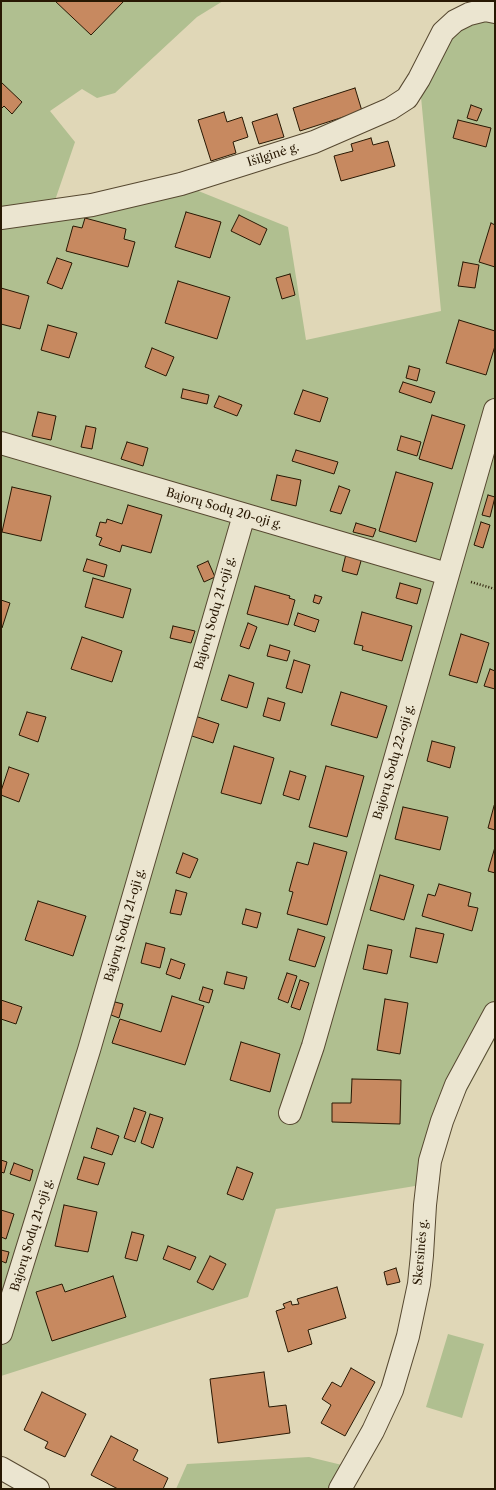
<!DOCTYPE html>
<html>
<head>
<meta charset="utf-8">
<style>
  body { margin:0 }
  #map { position:relative; width:496px; height:1490px; overflow:hidden; background:#e0d7b7; font-family:"Libre Caslon Text",serif }
  canvas { display:block }
  .frame { position:absolute; inset:0; border:2px solid #281803; pointer-events:none }
</style>
</head>
<body>
<div id="map">
<canvas width="496" height="1490"></canvas>
<div class="frame"></div>
</div>
<script>
const context = document.querySelector('canvas').getContext('2d');
context.lineJoin = 'round';
function fillPath(path, color) {
  context.fillStyle = color;
  context.fill(path, 'evenodd');
}
function toPath(rows) {
  const path = new Path2D();
  for (const r of rows) {
    path.moveTo(r[0], r[1]);
    for (let i = 2; i < r.length; i += 2) path.lineTo(r[i], r[i + 1]);
  }
  return path;
}
function strokePath(path, color, width, dash) {
  context.strokeStyle = color;
  context.lineWidth = width;
  context.lineCap = dash ? 'butt' : 'round';
  context.setLineDash(dash || []);
  context.stroke(path);
}
function write(font, color, halo, rows, align = 'center') {
  context.font = font + ' "Libre Caslon Text",serif';
  context.lineWidth = 3;
  context.setLineDash([]);
  context.textBaseline = 'middle';
  context.strokeStyle = halo;
  context.fillStyle = color;
  for (const [text, x, y, turn = 0] of rows) {
    context.save();
    context.translate(x, y);
    context.rotate((+turn || 0) * Math.PI / 180);
    context.textAlign = isNaN(turn) ? turn : align;
    if (halo) context.strokeText(text, 0, 0);
    context.fillText(text, 0, 0);
    context.restore();
  }
}
const green = toPath([
  [1,1,223,1,197,17,115,93,97,98,82,89,50,111,75,142,51,212,181,184,288,227,306,340,441,311,420,86,449,39,473,22,495,20,495,1039,454,1114,433,1183,276,1209,248,1297,1,1376],
  [448,1334,484,1344,462,1418,426,1407],
  [309,1457,342,1465,328,1489,176,1489,187,1464]
]);
const building = toPath([
  [55,1,124,1,91,35,55,1],
  [1,82,22,102,12,114,4,106,1,109,1,82],
  [355,88,362,111,300,131,293,108,355,88],
  [471,105,482,109,477,121,467,118,471,105],
  [224,112,227,122,242,117,248,137,233,142,236,153,211,161,198,120,224,112],
  [277,114,284,137,259,144,252,122,277,114],
  [458,120,491,128,486,147,453,138,458,120],
  [371,138,373,145,388,141,395,166,341,181,334,156,353,151,351,144,371,138],
  [186,212,221,222,210,258,175,247,186,212],
  [239,215,267,229,260,245,231,231,239,215],
  [85,218,126,229,124,239,135,242,128,267,66,251,73,226,82,228,85,218],
  [491,223,495,225,495,267,479,262,491,223],
  [57,258,72,263,62,289,47,283,57,258],
  [463,262,479,265,475,288,458,286,463,262],
  [290,274,295,295,282,299,276,278,290,274],
  [178,281,230,297,217,339,165,323,178,281],
  [1,288,29,296,20,329,1,324,1,288],
  [459,320,495,331,495,346,486,375,446,363,459,320],
  [48,325,77,333,69,358,41,350,48,325],
  [152,348,174,357,166,376,145,367,152,348],
  [409,366,420,369,417,381,406,378,409,366],
  [403,382,435,392,431,403,399,392,403,382],
  [183,389,209,395,207,404,181,398,183,389],
  [303,390,328,398,320,422,294,414,303,390],
  [219,396,242,405,237,416,214,407,219,396],
  [38,412,56,416,51,440,32,436,38,412],
  [432,415,465,425,452,469,419,459,432,415],
  [86,426,96,428,92,449,81,447,86,426],
  [401,436,421,442,417,456,397,450,401,436],
  [127,442,148,448,143,466,121,459,127,442],
  [296,450,338,462,334,474,292,461,296,450],
  [396,472,433,483,416,542,379,531,396,472],
  [277,475,301,480,296,506,271,500,277,475],
  [339,486,350,490,341,514,330,511,339,486],
  [12,487,51,496,41,541,2,532,12,487],
  [488,495,495,497,490,517,482,515,488,495],
  [128,505,162,515,151,553,122,545,120,552,99,545,102,538,96,536,100,522,106,523,107,519,122,524,128,505],
  [481,522,490,525,483,548,474,545,481,522],
  [356,523,376,529,373,537,353,532,356,523],
  [347,550,363,554,357,575,342,571,347,550],
  [87,559,107,565,104,577,83,571,87,559],
  [208,561,215,577,204,582,197,566,208,561],
  [93,578,131,589,123,618,85,607,93,578],
  [400,583,421,589,417,604,396,598,400,583],
  [255,586,290,596,289,598,295,600,288,625,247,614,255,586],
  [315,595,322,597,319,604,313,602,315,595],
  [1,600,10,603,2,628,1,628,1,600],
  [362,612,412,626,402,661,362,650,363,646,354,644,362,612],
  [298,613,319,620,315,632,294,625,298,613],
  [248,623,257,627,249,649,240,646,248,623],
  [173,626,195,631,191,643,170,638,173,626],
  [461,634,489,643,477,683,449,675,461,634],
  [82,637,122,651,112,682,71,669,82,637],
  [270,645,290,651,287,661,267,656,270,645],
  [294,660,310,665,302,693,286,688,294,660],
  [490,669,495,671,495,689,484,686,490,669],
  [229,675,254,683,247,708,221,700,229,675],
  [341,692,387,706,377,738,331,725,341,692],
  [268,698,285,703,280,721,263,716,268,698],
  [27,712,46,717,38,742,19,735,27,712],
  [195,716,219,724,213,743,189,735,195,716],
  [432,741,455,747,450,768,427,761,432,741],
  [234,746,274,758,261,804,221,793,234,746],
  [326,766,364,776,347,837,309,827,326,766],
  [9,767,29,774,19,802,1,795,1,791,9,767],
  [290,771,306,776,299,800,283,795,290,771],
  [494,806,495,807,495,830,488,828,494,806],
  [403,807,448,817,440,850,395,839,403,807],
  [314,843,347,852,327,925,287,914,293,892,289,891,297,862,308,865,314,843],
  [495,847,495,873,488,871,495,847],
  [183,853,198,859,190,878,176,873,183,853],
  [380,875,414,885,404,920,370,910,380,875],
  [439,884,471,893,468,906,478,908,472,931,422,916,428,894,435,896,439,884],
  [176,890,187,893,181,915,170,913,176,890],
  [38,901,86,916,73,956,25,940,38,901],
  [246,909,261,913,257,928,242,924,246,909],
  [416,928,444,934,437,963,410,957,416,928],
  [298,929,325,937,315,967,289,960,298,929],
  [146,943,165,948,160,968,141,963,146,943],
  [368,945,392,950,387,974,363,969,368,945],
  [171,959,185,964,180,979,166,974,171,959],
  [227,972,247,977,244,989,224,984,227,972],
  [287,973,297,976,288,1003,278,999,287,973],
  [300,980,309,983,300,1010,291,1007,300,980],
  [203,987,213,990,209,1003,199,1000,203,987],
  [172,996,204,1006,185,1065,112,1043,120,1019,161,1032,172,996],
  [385,999,408,1003,400,1054,377,1050,385,999],
  [1,1000,22,1007,16,1024,1,1019,1,1000],
  [115,1002,123,1004,119,1018,111,1015,115,1002],
  [241,1042,280,1054,270,1092,230,1080,241,1042],
  [352,1079,401,1080,400,1124,332,1122,332,1103,351,1103,352,1079],
  [134,1108,146,1112,135,1142,124,1138,134,1108],
  [150,1114,163,1118,153,1148,141,1143,150,1114],
  [97,1128,119,1136,112,1155,91,1148,97,1128],
  [84,1157,105,1163,98,1185,77,1179,84,1157],
  [1,1160,7,1162,4,1173,1,1172,1,1160],
  [14,1163,33,1170,30,1181,10,1174,14,1163],
  [237,1167,253,1173,243,1200,227,1194,237,1167],
  [64,1205,97,1212,88,1252,55,1246,64,1205],
  [1,1210,14,1214,6,1239,1,1237,1,1210],
  [132,1232,144,1235,137,1261,125,1258,132,1232],
  [168,1246,196,1257,190,1270,163,1259,168,1246],
  [1,1250,9,1252,6,1263,1,1261,1,1250],
  [210,1256,226,1264,213,1290,197,1282,210,1256],
  [396,1268,400,1282,387,1285,384,1272,396,1268],
  [113,1276,126,1317,52,1341,36,1292,62,1284,65,1292,113,1276],
  [337,1287,346,1318,308,1330,312,1344,288,1352,276,1311,285,1308,283,1304,291,1301,292,1305,299,1304,297,1299,337,1287],
  [351,1368,375,1382,345,1436,321,1423,331,1405,322,1399,332,1382,341,1387,351,1368],
  [264,1372,269,1407,286,1405,290,1433,218,1443,210,1379,264,1372],
  [42,1392,86,1414,65,1457,45,1448,48,1442,24,1430,42,1392],
  [111,1436,138,1450,133,1460,168,1478,163,1489,118,1489,91,1475,111,1436]
]);
const path = toPath([
  [471,582,495,589]
]);
const minor = toPath([
  [1,218,92,205,181,184,314,142,390,109,407,98,419,79,443,32,455,21,469,14,485,10,495,12],
  [1,443,447,574],
  [290,1113,313,1046,495,410],
  [1,1333,89,1050,244,515],
  [1,1468,38,1489],
  [340,1489,373,1431,392,1390,408,1336,419,1284,422,1255,425,1205,430,1161,442,1121,456,1085,495,1013]
]);
const streetNames = [
  ["Išilginė g.",273,155,-18],
  ["Bajorų Sodų 20-oji g.",224,509,16],
  ["Bajorų Sodų 21-oji g.",215,613,-74],
  ["Bajorų Sodų 22-oji g.",394,762,-74],
  ["Bajorų Sodų 21-oji g.",125,925,-74],
  ["Bajorų Sodų 21-oji g.",32,1235,-73],
  ["Skersinės g.",421,1252,-85]
];
fillPath(green, '#b0bf90');
fillPath(building, '#c78960');
strokePath(building, '#281803', 1);
strokePath(minor, '#564830', 24);
strokePath(path, '#281803', 2.5, [1, 2]);
strokePath(minor, '#ebe5d0', 22);
write('12px', '#281803', '#ebe5d0', streetNames);
</script>
</body>
</html>
